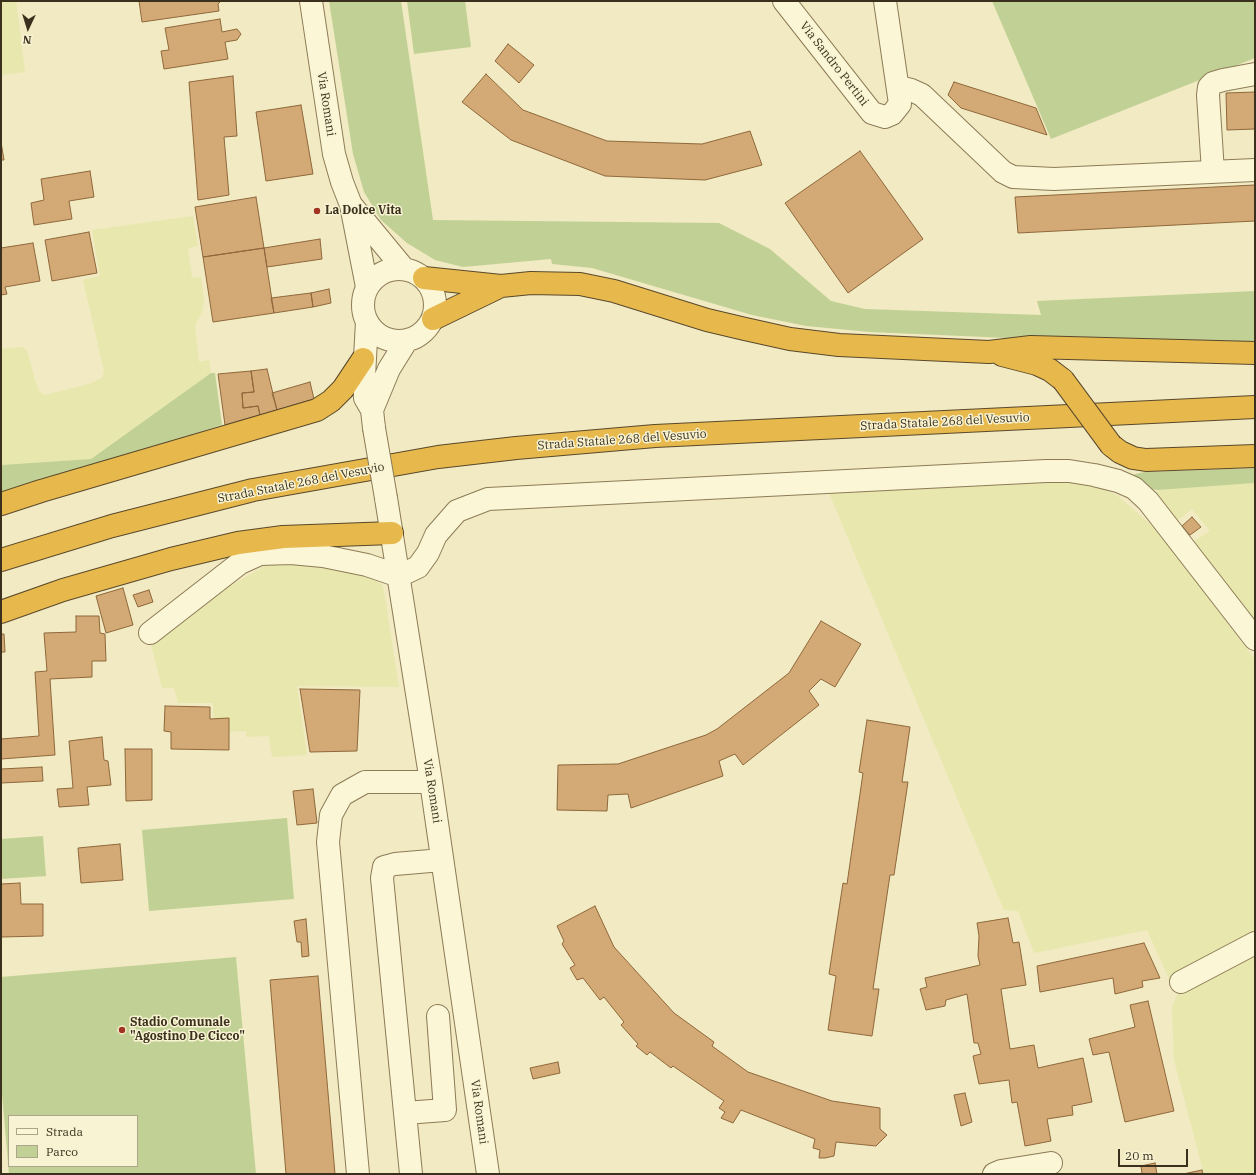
<!DOCTYPE html>
<style>
body{margin:0}
#map{position:relative;width:1256px;height:1175px;overflow:hidden;background:#f1eac2;font-family:"IBM Plex Serif",serif}
canvas{display:block}
.frame{position:absolute;inset:0;border:2px solid #3b301d;pointer-events:none}
.legend{position:absolute;left:8px;top:1115px;width:130px;height:52px;box-sizing:border-box;background:#f8f3d2;border:1px solid #aca58a;margin:0;padding:5px 7px;list-style:none;font-size:12px;color:#3b301d}
.legend li{display:flex;align-items:center;gap:8px;height:20px}
.legend b{width:20px;border:1px solid #aca58a}
.north{position:absolute;left:8px;top:8px;width:40px;height:40px;-webkit-text-stroke:3px #f8f3d2;paint-order:stroke;rotate:184deg;font-size:11px;font-weight:700;line-height:16px;text-align:center;color:#3b301d}
.north::after{content:'';display:block;margin:auto;width:14px;height:18px;background:#3b301d;clip-path:polygon(50% 0,100% 100%,50% 72%,0 100%)}
.scale{position:absolute;left:1118px;top:1149px;width:70px;height:18px;box-sizing:border-box;border:2px solid #3b301d;border-top:0;padding-left:5px;font-size:12px;line-height:14px;white-space:nowrap;color:#3b301d;-webkit-text-stroke:3px #f8f3d2;paint-order:stroke}
</style>
<div id="map">
<canvas width="1256" height="1175"></canvas>
<div class="frame"></div>
<ul class="legend">
<li><b style="height:5px;background:#fbf6d6"></b>Strada</li>
<li><b style="height:11px;background:#c1d195"></b>Parco</li>
</ul>
<div class="north">N</div>
<div class="scale">20 m</div>
</div>
<script>
const context = document.querySelector('canvas').getContext('2d');
context.lineJoin = 'round';
function fill(path, color) {
  context.fillStyle = color;
  context.fill(path, 'evenodd');
}
function toPath(rows) {
  const path = new Path2D();
  for (const r of rows) {
    if (r.length === 3) {
      path.moveTo(r[0] + r[2], r[1]);
      path.arc(r[0], r[1], r[2], 0, 2 * Math.PI);
      continue;
    }
    path.moveTo(r[0], r[1]);
    for (let i = 2; i < r.length; i += 2) path.lineTo(r[i], r[i + 1]);
  }
  return path;
}
function stroke(path, color, width, dash) {
  context.strokeStyle = color;
  context.lineWidth = width;
  context.lineCap = dash ? 'butt' : 'round';
  context.setLineDash(dash || []);
  context.stroke(path);
}
function write(font, color, halo, rows, align = 'center') {
  context.font = font + ' "IBM Plex Serif",serif';
  context.lineWidth = 3;
  context.setLineDash([]);
  context.textBaseline = 'middle';
  context.strokeStyle = halo;
  context.fillStyle = color;
  for (const [text, x, y, turn = 0] of rows) {
    context.save();
    context.translate(x, y);
    context.rotate((+turn || 0) * Math.PI / 180);
    context.textAlign = isNaN(turn) ? turn : align;
    if (halo) context.strokeText(text, 0, 0);
    context.fillText(text, 0, 0);
    context.restore();
  }
}
fill(toPath([
 [1,1,16,1,25,72,1,75],
 [193,216,198,246,188,248,192,278,201,277,204,301,202,312,195,326,199,362,209,360,211,373,91,459,1,465,1,349,22,347,27,350,34,377,39,391,45,395,89,384,102,378,104,371,83,280,100,276,92,230],
 [1073,479,1096,484,1119,497,1159,532,1255,660,1255,938,1171,983,1147,930,1034,953,1018,911,1004,910,827,488],
 [1255,483,1255,623,1193,542,1210,531,1192,509,1175,522,1155,499,1158,490],
 [274,561,328,564,368,574,383,586,399,687,297,686,307,755,272,757,269,736,246,737,246,731,214,732,213,703,178,703,174,688,162,688,151,644,214,595],
 [1255,952,1255,1174,1204,1174,1174,1060,1172,1007,1177,995]
]), '#e8e7ae');
fill(toPath([
 [329,1,401,1,433,220,719,223,770,249,831,301,865,309,1041,315,1037,301,1255,291,1255,345,1053,340,870,332,806,326,752,315,592,268,552,264,551,259,463,267,435,260,407,243,381,220,364,192,353,154],
 [407,1,465,1,471,47,414,54],
 [992,1,1255,2,1255,58,1051,139],
 [211,373,215,373,222,425,92,466,39,479,1,492,1,465,91,459],
 [1255,468,1255,483,1158,490,1149,489,1124,477,1144,472],
 [287,818,294,899,149,911,142,830],
 [43,836,46,876,1,879,1,839],
 [236,957,256,1174,9,1174,1,1083,1,977],
 [9,1116,137,1116,137,1166,9,1166]
]), '#c1d195');
const building = toPath([
 [139,1,221,1,218,4,219,11,142,22,139,1],
 [220,19,222,32,237,29,241,34,237,40,225,42,228,59,164,69,161,51,169,50,165,28,220,19],
 [508,44,534,65,519,83,495,61,508,44],
 [486,74,523,110,607,141,702,144,750,131,762,165,705,180,605,176,511,140,462,102,486,74],
 [233,76,237,136,224,137,229,195,198,200,189,82,233,76],
 [954,82,1036,108,1047,135,961,108,948,95,954,82],
 [1255,92,1255,129,1227,130,1226,93,1255,92],
 [301,105,313,174,266,181,256,112,301,105],
 [1,142,4,160,1,160,1,142],
 [860,151,923,239,848,293,785,203,860,151],
 [90,171,94,197,69,201,72,219,34,225,31,203,44,200,41,179,90,171],
 [1255,185,1255,221,1018,233,1015,197,1255,185],
 [256,197,264,248,203,257,195,207,256,197],
 [89,232,97,273,52,281,45,240,89,232],
 [320,239,322,259,267,267,264,248,320,239],
 [33,243,40,281,5,287,7,294,1,295,1,248,33,243],
 [264,248,274,313,213,322,203,257,264,248],
 [329,289,331,303,313,307,311,293,329,289],
 [311,293,313,307,274,313,271,298,311,293],
 [267,369,277,410,260,415,258,406,243,408,242,393,254,392,251,371,267,369],
 [251,371,254,392,242,393,243,408,258,406,260,415,225,425,218,374,251,371],
 [310,382,314,399,277,410,272,393,310,382],
 [1192,517,1201,527,1190,535,1182,526,1192,517],
 [123,588,133,625,106,633,96,596,123,588],
 [149,590,153,602,138,607,133,595,149,590],
 [76,616,99,616,100,633,105,634,106,661,92,661,92,677,50,679,55,755,1,759,1,739,39,736,35,672,47,671,44,633,76,632,76,616],
 [821,621,861,644,835,687,821,679,809,691,819,705,743,765,735,754,719,761,723,776,631,808,628,794,608,795,607,811,557,810,558,765,618,764,706,735,717,729,789,673,821,621],
 [1,634,4,634,5,652,1,652,1,634],
 [300,689,360,690,357,751,310,752,300,689],
 [165,706,210,707,210,719,229,718,229,750,171,749,171,732,164,731,165,706],
 [867,720,910,727,902,782,908,782,894,875,890,875,873,989,879,989,872,1036,828,1030,836,976,829,974,843,883,847,884,863,773,859,772,867,720],
 [102,737,104,760,108,761,111,785,87,787,89,805,59,807,57,789,73,788,69,741,102,737],
 [125,749,152,749,152,800,126,801,125,749],
 [42,767,43,781,1,783,1,769,42,767],
 [313,789,317,823,297,825,293,791,313,789],
 [120,844,123,880,81,883,78,848,120,844],
 [20,883,21,904,43,904,43,936,1,937,1,884,20,883],
 [595,906,614,947,674,1013,714,1042,712,1046,748,1072,832,1101,880,1108,880,1129,887,1135,876,1146,836,1142,834,1156,825,1158,819,1158,820,1150,813,1148,815,1139,741,1110,733,1123,721,1118,725,1112,719,1108,724,1101,673,1066,671,1068,650,1052,647,1055,636,1046,638,1044,621,1025,624,1022,604,997,600,1000,583,978,577,980,570,968,575,965,562,944,564,941,557,926,595,906],
 [1008,918,1013,943,1019,942,1026,985,1001,989,1010,1049,1034,1045,1038,1068,1083,1058,1092,1102,1072,1106,1073,1115,1047,1119,1051,1141,1025,1146,1017,1102,1012,1103,1009,1080,979,1084,973,1056,981,1054,978,1043,974,1043,967,994,946,1000,945,1006,926,1010,920,989,927,987,925,978,980,965,978,956,979,936,977,923,1008,918],
 [306,919,309,956,302,957,301,942,297,942,294,921,306,919],
 [1144,943,1160,978,1142,981,1143,987,1115,994,1113,978,1040,992,1037,966,1144,943],
 [318,976,335,1174,286,1174,270,980,318,976],
 [1148,1001,1174,1111,1125,1122,1109,1052,1093,1055,1089,1039,1135,1027,1130,1005,1148,1001],
 [558,1062,560,1073,533,1079,530,1068,558,1062],
 [965,1093,972,1122,961,1126,954,1095,965,1093],
 [1155,1163,1157,1174,1142,1174,1141,1166,1155,1163],
 [1202,1170,1203,1174,1183,1174,1202,1170]
]);
fill(building, '#d3a975');
stroke(building, '#8e683b', 1);
const minor = toPath([
 [311,1,334,154,342,182,351,205,367,287],
 [784,1,872,113,885,117,892,114,900,104,885,1],
 [899,87,911,90,922,95,1003,172,1013,177,1054,179,1255,170],
 [1213,172,1208,95,1209,87,1213,83,1223,80,1255,74],
 [352,206,404,269],
 [399,305,36],
 [367,321,364,377,365,398,372,410,374,428],
 [372,410,389,369,407,340],
 [386,498,431,782,488,1174],
 [150,633,240,563,260,554,291,553,323,556,367,565,399,576,418,567,428,553,436,535,457,511,488,499,1046,471,1069,471,1094,475,1118,481,1134,488,1148,501,1255,639],
 [1181,982,1255,943],
 [438,1016,445,1110,405,1113,382,878,384,867,395,864,442,860],
 [405,1113,411,1174],
 [358,1174,328,842,331,815,342,795,365,782,431,782],
 [994,1174,1001,1171,1051,1163]
]);
const highway = toPath([
 [424,278,501,286,531,283,580,284,614,291,707,320,745,329,790,339,839,345,989,352,1031,347,1255,353],
 [433,319,501,286],
 [1002,355,1037,364,1050,370,1063,380],
 [1111,445,1120,452,1133,458,1146,460,1255,456],
 [1,504,41,491,317,410,331,401,343,389,363,359],
 [1,560,112,526,253,490,438,457,516,448,655,436,1255,407],
 [1,612,63,590,171,559,238,543,283,537,392,533]
]);
stroke(minor, '#8d7b57', 24);
stroke(highway, '#5a482c', 24);
stroke(minor, '#fbf6d6', 22);
stroke(highway, '#e7b94c', 22);
const minorBridge = toPath([
 [374,428,386,498]
]);
const highwayBridge = toPath([
 [1063,380,1111,445]
]);
stroke(minorBridge, '#8d7b57', 24, []);
stroke(highwayBridge, '#5a482c', 24, []);
stroke(minorBridge, '#fbf6d6', 22);
stroke(highwayBridge, '#e7b94c', 22);
for (const [x, y, r, color] of [
 [317,211,4,"#a13422"],
 [122,1030,4,"#a13422"]
]) {
  const dot = new Path2D();
  dot.arc(x, y, r, 0, 2 * Math.PI);
  context.fillStyle = color;
  context.fill(dot);
  stroke(dot, '#f8f3d2', 1.5);
}
write('12px', '#3b301d', '#f8f3d2', [
 ["Via Sandro Pertini",834,64,52],
 ["Via Romani",326,104,81],
 ["Strada Statale 268 del Vesuvio",945,422,-3],
 ["Strada Statale 268 del Vesuvio",622,440,-4],
 ["Strada Statale 268 del Vesuvio",301,483,-11],
 ["Via Romani",432,791,81],
 ["Via Romani",479,1112,82]
]);
write('bold 12px', '#3b301d', '#f8f3d2', [
 ["La Dolce Vita",325,211],
 ["Stadio Comunale",130,1023],
 ["\"Agostino De Cicco\"",130,1037]
], 'left');
</script>
